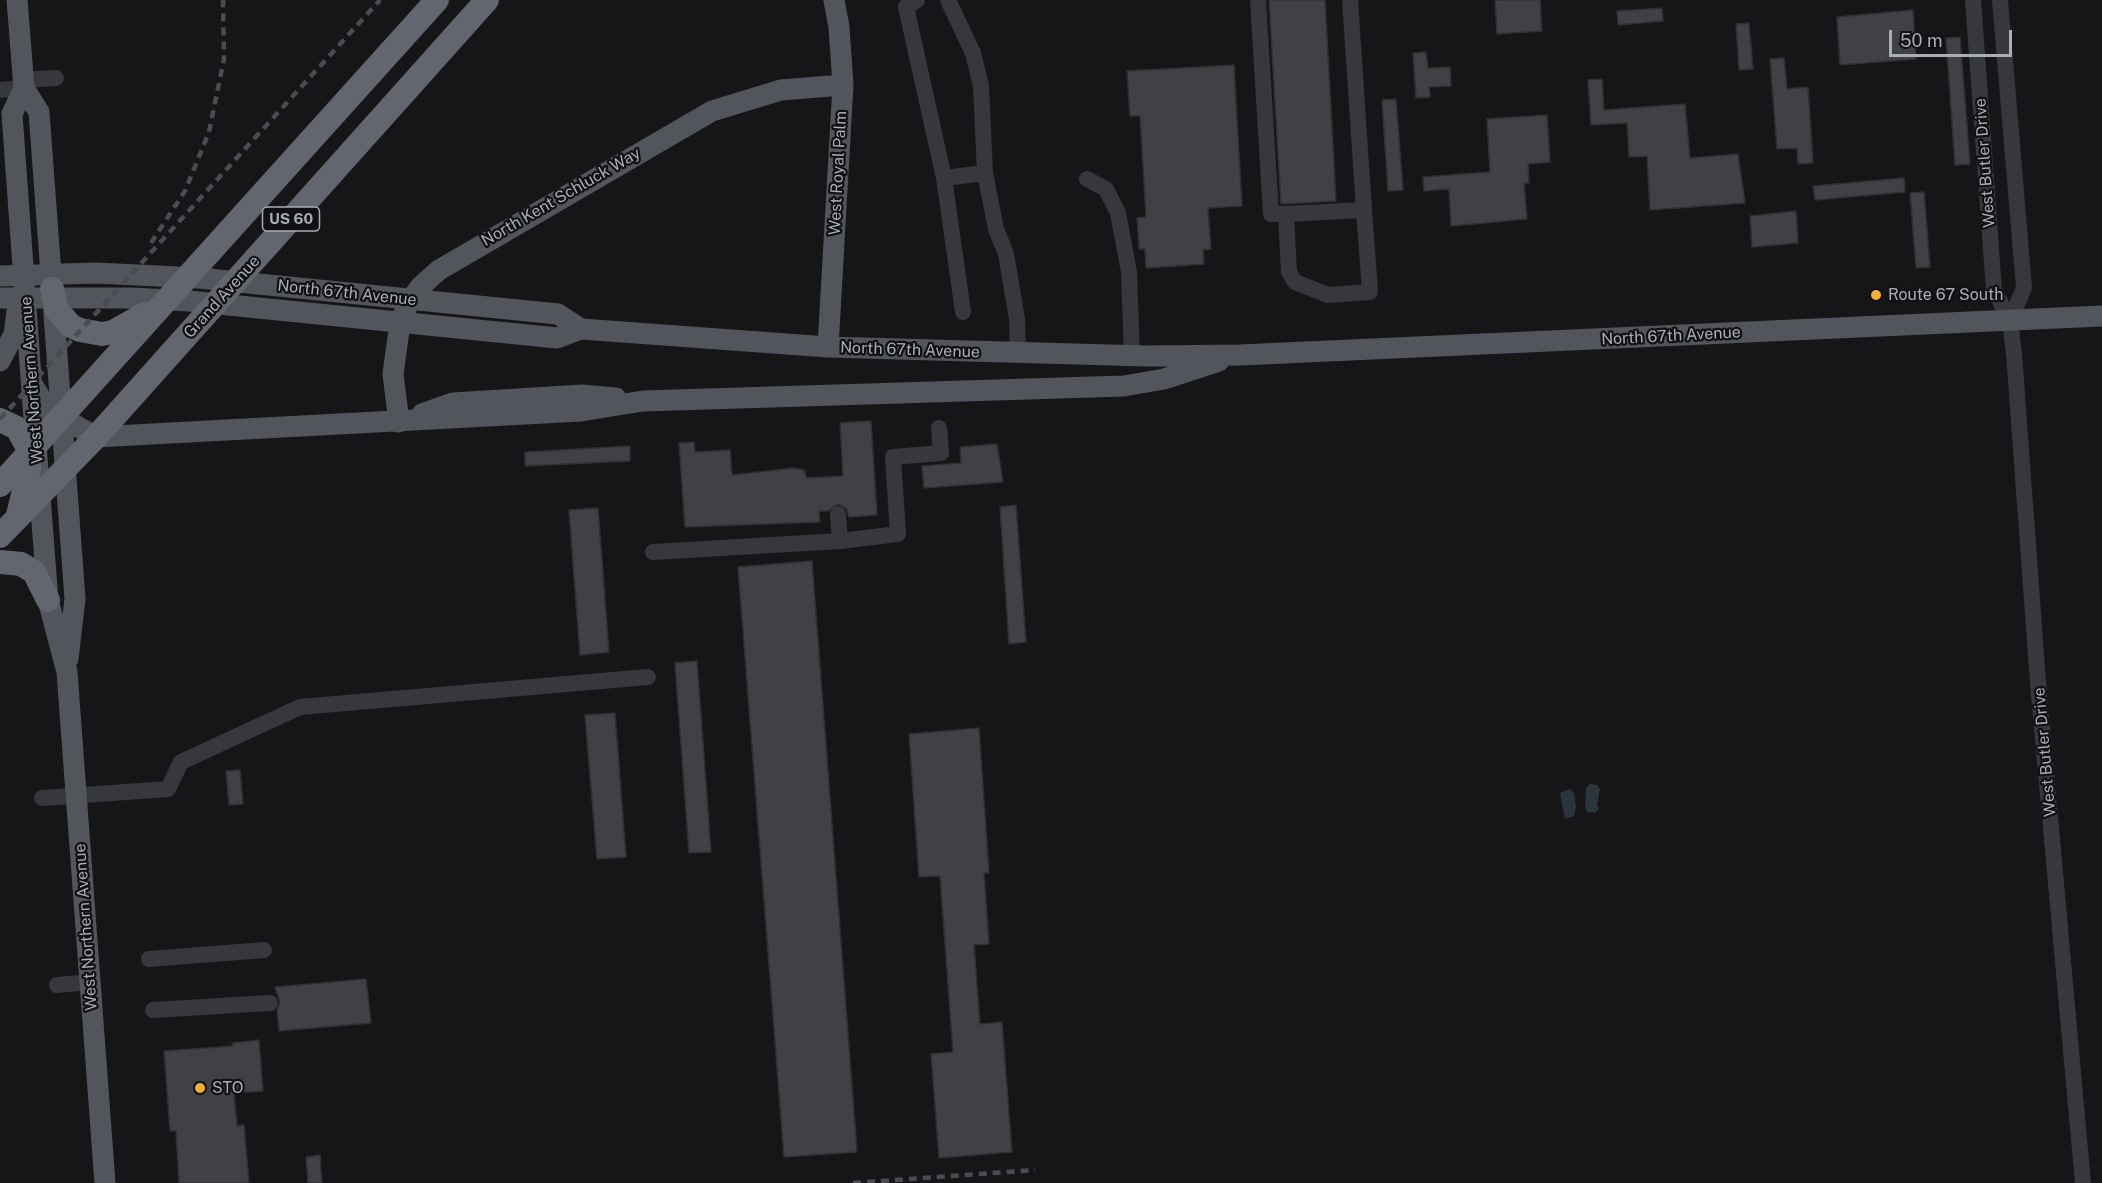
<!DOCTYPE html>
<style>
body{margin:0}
#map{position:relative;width:2102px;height:1183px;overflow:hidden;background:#161618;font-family:"Public Sans",sans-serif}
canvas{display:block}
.scale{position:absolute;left:1889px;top:30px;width:123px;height:27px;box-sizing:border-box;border:3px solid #a8adb8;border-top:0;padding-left:8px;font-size:18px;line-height:21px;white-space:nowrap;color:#a8adb8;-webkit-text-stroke:4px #111113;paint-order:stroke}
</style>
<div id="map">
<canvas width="2102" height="1183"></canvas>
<div class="scale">50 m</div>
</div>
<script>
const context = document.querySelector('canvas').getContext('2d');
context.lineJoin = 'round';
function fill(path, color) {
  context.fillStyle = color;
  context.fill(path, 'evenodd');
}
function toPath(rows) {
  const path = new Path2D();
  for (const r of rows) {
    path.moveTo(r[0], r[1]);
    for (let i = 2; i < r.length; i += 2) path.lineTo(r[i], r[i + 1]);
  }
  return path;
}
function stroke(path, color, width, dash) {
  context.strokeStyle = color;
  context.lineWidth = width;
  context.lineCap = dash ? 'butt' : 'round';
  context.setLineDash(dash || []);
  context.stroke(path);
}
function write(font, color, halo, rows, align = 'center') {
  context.font = font + ' "Public Sans",sans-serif';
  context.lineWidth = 4.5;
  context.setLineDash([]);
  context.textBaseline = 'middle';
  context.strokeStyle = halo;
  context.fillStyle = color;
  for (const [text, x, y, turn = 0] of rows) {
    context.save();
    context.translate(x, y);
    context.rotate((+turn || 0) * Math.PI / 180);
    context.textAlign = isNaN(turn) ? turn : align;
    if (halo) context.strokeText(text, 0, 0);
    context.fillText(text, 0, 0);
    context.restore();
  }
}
fill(toPath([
 [1590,784,1597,785,1600,789,1597,805,1599,809,1595,813,1587,812,1585,805,1586,788],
 [1570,789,1574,793,1576,807,1574,816,1565,819,1560,793]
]), '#2c353c');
const building = toPath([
 [1269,0,1325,0,1336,201,1281,204,1269,0],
 [1495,0,1540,0,1542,31,1497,34,1495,0],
 [1662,8,1663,21,1618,25,1617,11,1662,8],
 [1913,10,1916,59,1840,65,1837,17,1913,10],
 [1749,23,1753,69,1739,70,1736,24,1749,23],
 [1960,37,1970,164,1955,165,1946,38,1960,37],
 [1426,52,1428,68,1450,67,1451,86,1429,87,1430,97,1416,98,1413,53,1426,52],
 [1784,58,1787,89,1808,87,1813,163,1798,164,1797,148,1777,149,1770,59,1784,58],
 [1234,65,1242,206,1208,208,1211,249,1203,250,1204,264,1146,268,1145,249,1139,249,1137,218,1146,217,1140,116,1130,116,1127,71,1234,65],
 [1602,79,1604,110,1685,104,1690,158,1738,154,1745,203,1650,210,1647,156,1629,157,1627,123,1591,125,1588,80,1602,79],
 [1396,99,1403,190,1388,191,1382,100,1396,99],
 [1547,115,1550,162,1528,164,1529,183,1524,183,1527,219,1451,226,1449,189,1424,191,1423,177,1490,172,1487,119,1547,115],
 [1904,178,1905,192,1815,200,1813,186,1904,178],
 [1924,192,1930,267,1916,268,1910,193,1924,192],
 [1796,211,1798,243,1752,247,1750,216,1796,211],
 [871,421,877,515,849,517,846,508,838,504,828,511,819,511,820,522,685,527,679,443,694,442,695,452,730,450,732,475,794,468,804,470,807,478,843,476,840,423,871,421],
 [997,444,1003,482,924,488,922,466,961,463,960,447,997,444],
 [630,446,630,461,525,466,525,452,630,446],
 [1016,505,1026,642,1009,644,1000,507,1016,505],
 [598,508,609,652,580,655,569,510,598,508],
 [812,561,857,1152,784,1157,738,567,812,561],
 [697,661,711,852,689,853,675,663,697,661],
 [615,713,626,857,597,859,585,715,615,713],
 [979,728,989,873,984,873,989,944,974,945,980,1024,1002,1022,1012,1152,939,1158,931,1054,953,1052,940,876,919,877,909,734,979,728],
 [240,770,243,804,229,805,226,771,240,770],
 [366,979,371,1023,279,1031,277,1010,280,1002,275,987,366,979],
 [259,1040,263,1091,234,1093,237,1126,244,1125,249,1183,179,1183,176,1131,170,1131,164,1051,233,1046,232,1043,259,1040],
 [320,1155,322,1183,308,1183,306,1157,320,1155]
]);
fill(building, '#404145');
stroke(building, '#303034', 1.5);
stroke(toPath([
 [917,0,906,7,944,178,985,173],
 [948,0,973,53,981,86,985,173,996,229,1006,254,1017,319,1018,353],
 [1258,0,1271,214,1286,214],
 [1350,0,1364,210],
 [1973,0,1994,290,2010,321,2014,354,2039,695,2083,1183],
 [2000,0,2024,288,2010,321],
 [23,80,56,78],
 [0,90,24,88],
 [944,178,963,312],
 [1087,179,1106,189,1118,213,1129,272,1132,356],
 [1364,210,1370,292,1328,295,1295,282,1289,272,1286,214,1364,210],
 [840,541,898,534,893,457,941,453,939,428],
 [653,552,840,541,838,514],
 [42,798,168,789,181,762,300,707,648,677],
 [149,959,264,950],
 [57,985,91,982],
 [153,1010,270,1003]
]), '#37383d', 16);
stroke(toPath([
 [17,0,24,88,12,114,34,419,48,600,67,672,105,1183],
 [24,88,39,112,75,599,68,659],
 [0,276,96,273,199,278,558,314,581,329],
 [0,298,131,298,189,301,557,338,581,329,828,347,1146,356,1240,355,2102,316],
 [828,347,843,85,839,27,834,0],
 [0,361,14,334,18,303],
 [32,384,48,410,96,437,581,411,643,401,1124,386,1164,379,1219,361],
 [422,414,453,403,582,395,616,398],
 [399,422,393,374,400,323,408,304,421,286,439,270,712,111,781,90,843,85]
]), '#53555c', 21);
stroke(toPath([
 [52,289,57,310,71,326,80,330,102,334,113,332,145,314],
 [0,420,17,428,28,448,29,469,18,515],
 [0,485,437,0],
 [0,536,96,437,487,0],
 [0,562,21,564,34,572,48,600]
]), '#63666e', 24);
stroke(toPath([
 [151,243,185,191,209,132,224,59,223,0],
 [0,419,380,0],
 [853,1183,1035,1170]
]), '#4a4c52', 4.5, [8, 6]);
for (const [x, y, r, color] of [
 [1876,295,6,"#f2b134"],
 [200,1088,6,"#f2b134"]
]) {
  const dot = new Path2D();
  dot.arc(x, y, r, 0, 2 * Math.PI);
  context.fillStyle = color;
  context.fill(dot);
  stroke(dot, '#111113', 2);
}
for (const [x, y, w] of [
 [291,219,57]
]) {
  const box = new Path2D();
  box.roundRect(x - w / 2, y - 12, w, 24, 4.5);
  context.fillStyle = '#111113';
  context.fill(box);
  stroke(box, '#a8adb8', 1.5);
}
write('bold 15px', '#a8adb8', null, [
 ["US 60",291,219]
]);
write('16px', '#a8adb8', '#111113', [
 ["West Butler Drive",1985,163,-94],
 ["West Royal Palm",838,173,-87],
 ["North Kent Schluck Way",561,197,-30],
 ["North 67th Avenue",347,293,6],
 ["Grand Avenue",222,297,-48],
 ["North 67th Avenue",1671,336,-3],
 ["North 67th Avenue",910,350,2],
 ["West Northern Avenue",32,380,-94],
 ["West Butler Drive",2045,752,-95],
 ["West Northern Avenue",86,927,-94]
]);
write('16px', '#a8adb8', '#111113', [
 ["Route 67 South",1888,295],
 ["STO",212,1088]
], 'left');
</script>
